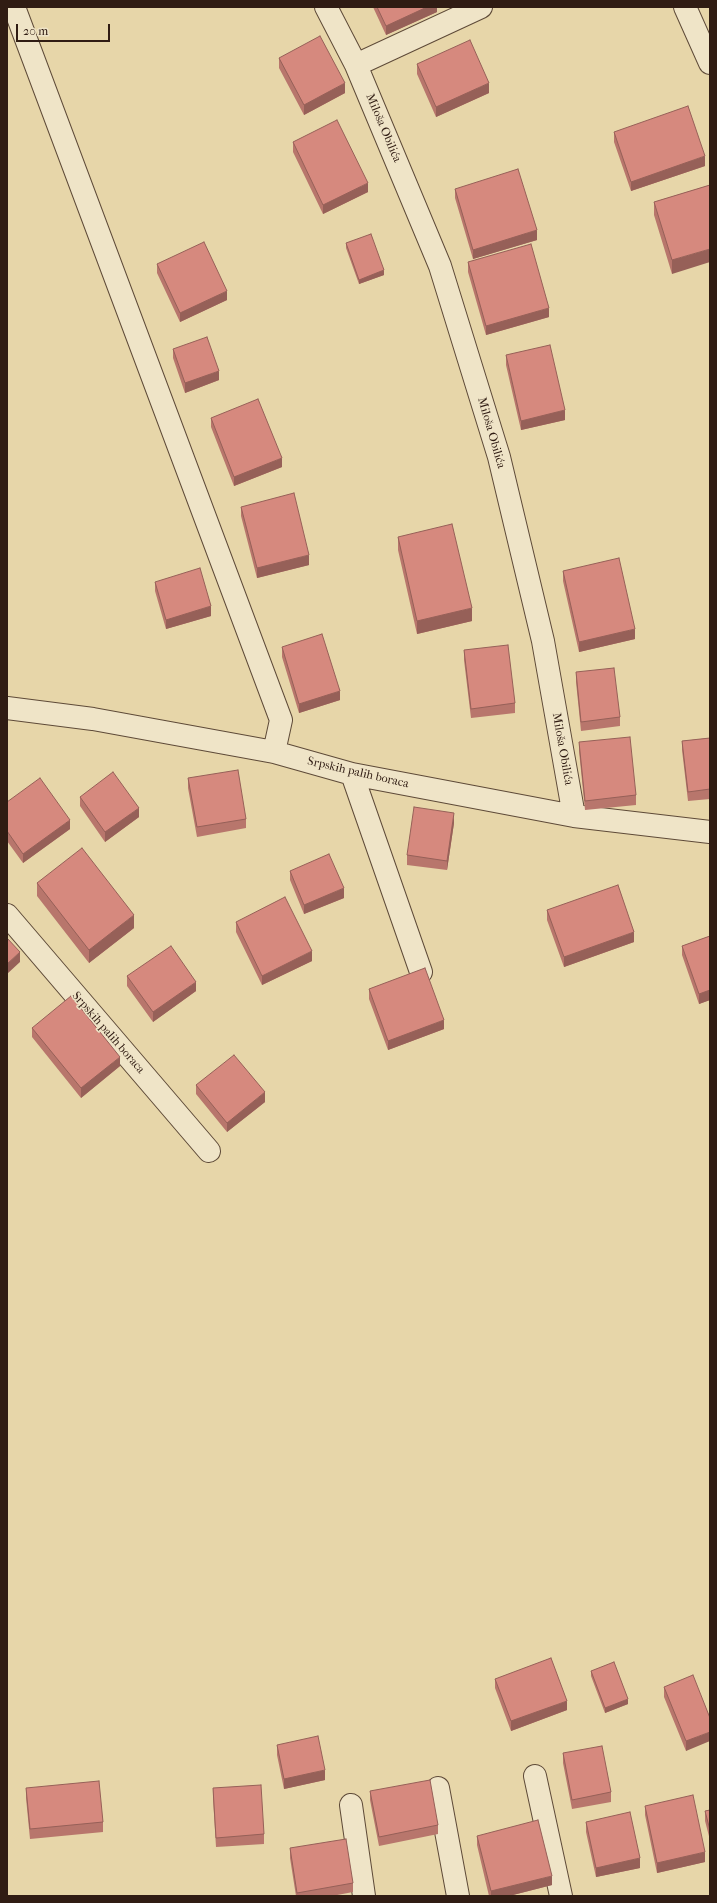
<!DOCTYPE html>
<meta charset="utf-8">
<style>
body{margin:0}
#map{position:relative;width:717px;height:1903px;overflow:hidden;background:#e7d6a9;font-family:"IM FELL French Canon",serif}
canvas{display:block}
.frame{position:absolute;inset:0;border:8px solid #301c13;pointer-events:none}
.scale{position:absolute;left:16px;top:24px;width:94px;height:18px;box-sizing:border-box;border:2px solid #301c13;border-top:0;padding-left:5px;font-size:12px;line-height:14px;white-space:nowrap;color:#301c13;-webkit-text-stroke:3px #efe4c7;paint-order:stroke}
</style>
<div id="map">
<canvas width="717" height="1903"></canvas>
<div class="frame"></div>
<div class="scale">20 m</div>
</div>
<script>
const context = document.querySelector('canvas').getContext('2d');
context.lineJoin = 'round';
function toPath(rows) {
  const path = new Path2D();
  for (const r of rows) {
    path.moveTo(r[0], r[1]);
    for (let i = 2; i < r.length; i += 2) path.lineTo(r[i], r[i + 1]);
  }
  return path;
}
function stroke(path, color, width, dash) {
  context.strokeStyle = color;
  context.lineWidth = width;
  context.lineCap = dash ? 'butt' : 'round';
  context.setLineDash(dash || []);
  context.stroke(path);
}
function fill(path, color) {
  context.fillStyle = color;
  context.fill(path, 'evenodd');
}
function write(font, color, halo, rows, align = 'center') {
  context.font = font + ' "IM FELL French Canon",serif';
  context.lineWidth = 3;
  context.setLineDash([]);
  context.textBaseline = 'middle';
  context.strokeStyle = halo;
  context.fillStyle = color;
  for (const [text, x, y, turn = 0] of rows) {
    context.save();
    context.translate(x, y);
    context.rotate((+turn || 0) * Math.PI / 180);
    context.textAlign = isNaN(turn) ? turn : align;
    if (halo) context.strokeText(text, 0, 0);
    context.fillText(text, 0, 0);
    context.restore();
  }
}
const minor = toPath([
 [14,7,281,720,274,752],
 [326,7,356,65,440,266,499,457,543,641,574,816],
 [685,7,710,63],
 [356,65,481,7],
 [7,708,93,719,274,752,352,774,574,816,710,832],
 [352,774,421,972],
 [7,915,209,1151],
 [535,1776,561,1896],
 [438,1788,458,1896],
 [351,1805,364,1896]
]);
stroke(minor, '#5e4a38', 24);
stroke(minor, '#efe4c7', 22);
fill(toPath([
 [373,7,437,7,437,12,386,35],
 [279,58,345,93,304,115,279,68],
 [417,64,489,93,436,117,417,74],
 [614,132,705,166,631,191,614,142],
 [293,142,368,192,323,214,293,152],
 [710,185,672,274,654,215,654,202],
 [455,189,537,240,473,259,455,198],
 [346,243,384,275,359,284,346,248],
 [468,262,549,317,486,335,468,272],
 [157,264,227,300,180,322,157,273],
 [173,349,219,380,185,393,173,358],
 [506,355,565,420,521,430,506,365],
 [211,418,282,467,234,486,211,427],
 [241,507,309,565,257,578,241,516],
 [398,537,472,621,417,634,398,550],
 [563,571,635,639,579,652,563,581],
 [155,582,211,616,166,629,155,591],
 [282,647,340,700,299,713,282,657],
 [464,650,515,703,515,713,471,718,464,660],
 [576,672,620,717,620,726,581,731,576,682],
 [710,738,710,799,688,801,682,750,682,741],
 [579,742,636,795,636,805,585,810,579,751],
 [188,778,246,819,246,828,197,837,188,788],
 [80,797,139,817,105,842,80,806],
 [7,802,70,829,23,863,7,841],
 [454,823,447,870,407,865,407,855],
 [290,871,344,898,304,914,290,880],
 [37,883,134,928,89,963,37,896],
 [547,910,634,942,564,967,547,920],
 [236,922,312,961,262,985,236,932],
 [710,936,710,1000,699,1004,682,955,682,946],
 [127,976,196,991,153,1022,127,986],
 [369,989,444,1029,388,1050,369,999],
 [32,1028,120,1066,81,1098,32,1037],
 [196,1085,265,1102,227,1132,196,1094],
 [591,1671,628,1704,605,1713,591,1676],
 [495,1679,567,1710,511,1731,495,1688],
 [664,1687,710,1718,686,1751,664,1697],
 [277,1745,325,1780,284,1789,277,1755],
 [563,1753,611,1792,611,1802,572,1809,563,1763],
 [26,1788,103,1822,103,1832,30,1839,26,1798],
 [213,1788,264,1834,264,1844,216,1847,213,1798],
 [370,1791,438,1825,438,1834,379,1846,370,1800],
 [645,1806,705,1862,657,1873,645,1815],
 [710,1810,710,1840,705,1821,705,1811],
 [586,1822,640,1868,596,1877,586,1832],
 [477,1836,552,1885,509,1896,489,1896,477,1845],
 [290,1848,353,1883,353,1892,332,1896,296,1896,290,1858]
]), '#b8766c');
fill(toPath([
 [427,7,437,7,437,12,386,35,386,26],
 [345,83,345,93,304,115,304,105],
 [489,83,489,93,436,117,436,107],
 [705,156,705,166,631,191,631,182],
 [368,183,368,192,323,214,323,205],
 [537,230,537,240,473,259,473,250],
 [710,249,710,262,672,274,672,260],
 [384,270,384,275,359,284,359,280],
 [227,291,227,300,180,322,180,313],
 [549,308,549,317,486,335,486,326],
 [219,371,219,380,185,393,185,383],
 [565,410,565,420,521,430,521,421],
 [282,458,282,467,234,486,234,477],
 [309,555,309,565,257,578,257,568],
 [211,606,211,616,166,629,166,620],
 [472,608,472,621,417,634,417,621],
 [635,629,635,639,579,652,579,642],
 [340,691,340,700,299,713,299,704],
 [139,808,139,817,105,842,105,832],
 [454,813,454,823,447,870,447,861],
 [70,820,70,829,23,863,23,854],
 [344,888,344,898,304,914,304,905],
 [134,915,134,928,89,963,89,950],
 [634,932,634,942,564,967,564,957],
 [312,951,312,961,262,985,262,976],
 [20,952,20,962,7,974,7,964],
 [196,982,196,991,153,1022,153,1012],
 [710,990,710,1000,699,1004,699,994],
 [444,1020,444,1029,388,1050,388,1041],
 [120,1057,120,1066,81,1098,81,1088],
 [265,1092,265,1102,227,1132,227,1123],
 [628,1699,628,1704,605,1713,605,1708],
 [567,1701,567,1710,511,1731,511,1721],
 [710,1732,710,1741,686,1751,686,1741],
 [325,1770,325,1780,284,1789,284,1779],
 [705,1852,705,1862,657,1873,657,1863],
 [640,1858,640,1868,596,1877,596,1868],
 [552,1876,552,1885,509,1896,491,1896,491,1891]
]), '#966058');
const building = toPath([
 [377,7,427,7,386,26,377,7],
 [320,36,345,83,304,105,279,58,320,36],
 [470,40,489,83,436,107,417,64,470,40],
 [688,106,705,156,631,182,614,132,688,106],
 [337,120,368,183,323,205,293,142,337,120],
 [518,169,537,230,473,250,455,189,518,169],
 [710,185,710,249,672,260,654,202,710,185],
 [371,234,384,270,359,280,346,243,371,234],
 [204,242,227,291,180,313,157,264,204,242],
 [531,244,549,308,486,326,468,262,531,244],
 [207,337,219,371,185,383,173,349,207,337],
 [550,345,565,410,521,421,506,355,550,345],
 [258,399,282,458,234,477,211,418,258,399],
 [294,493,309,555,257,568,241,507,294,493],
 [452,524,472,608,417,621,398,537,452,524],
 [619,558,635,629,579,642,563,571,619,558],
 [200,568,211,606,166,620,155,582,200,568],
 [322,634,340,691,299,704,282,647,322,634],
 [508,645,515,703,471,709,464,650,508,645],
 [614,668,620,717,581,722,576,672,614,668],
 [630,737,636,795,585,801,579,742,630,737],
 [710,738,710,789,688,792,682,741,710,738],
 [238,770,246,819,197,827,188,778,238,770],
 [113,772,139,808,105,832,80,797,113,772],
 [40,778,70,820,23,854,7,831,7,802,40,778],
 [414,807,454,813,447,861,407,855,414,807],
 [82,848,134,915,89,950,37,883,82,848],
 [329,854,344,888,304,905,290,871,329,854],
 [618,885,634,932,564,957,547,910,618,885],
 [285,897,312,951,262,976,236,922,285,897],
 [710,936,710,990,699,994,682,946,710,936],
 [7,938,20,952,7,964,7,938],
 [171,946,196,982,153,1012,127,976,171,946],
 [425,968,444,1020,388,1041,369,989,425,968],
 [71,996,120,1057,81,1088,32,1028,71,996],
 [234,1055,265,1092,227,1123,196,1085,234,1055],
 [551,1658,567,1701,511,1721,495,1679,551,1658],
 [614,1662,628,1699,605,1708,591,1671,614,1662],
 [693,1675,710,1718,710,1732,686,1741,664,1687,693,1675],
 [318,1736,325,1770,284,1779,277,1745,318,1736],
 [602,1746,611,1792,572,1800,563,1753,602,1746],
 [430,1780,438,1825,379,1837,370,1791,430,1780],
 [99,1781,103,1822,30,1829,26,1788,99,1781],
 [261,1785,264,1834,216,1838,213,1788,261,1785],
 [693,1795,705,1852,657,1863,645,1806,693,1795],
 [710,1810,710,1830,705,1811,710,1810],
 [630,1812,640,1858,596,1868,586,1822,630,1812],
 [538,1820,552,1876,491,1891,477,1836,538,1820],
 [346,1839,353,1883,297,1893,290,1848,346,1839]
]);
fill(building, '#d6897e');
stroke(building, '#966058', 1);
write('12px', '#301c13', '#efe4c7', [
 ["Miloša Obilića",383,128,67],
 ["Miloša Obilića",491,433,74],
 ["Miloša Obilića",562,749,80],
 ["Srpskih palih boraca",358,773,13],
 ["Srpskih palih boraca",108,1033,49]
]);
</script>
